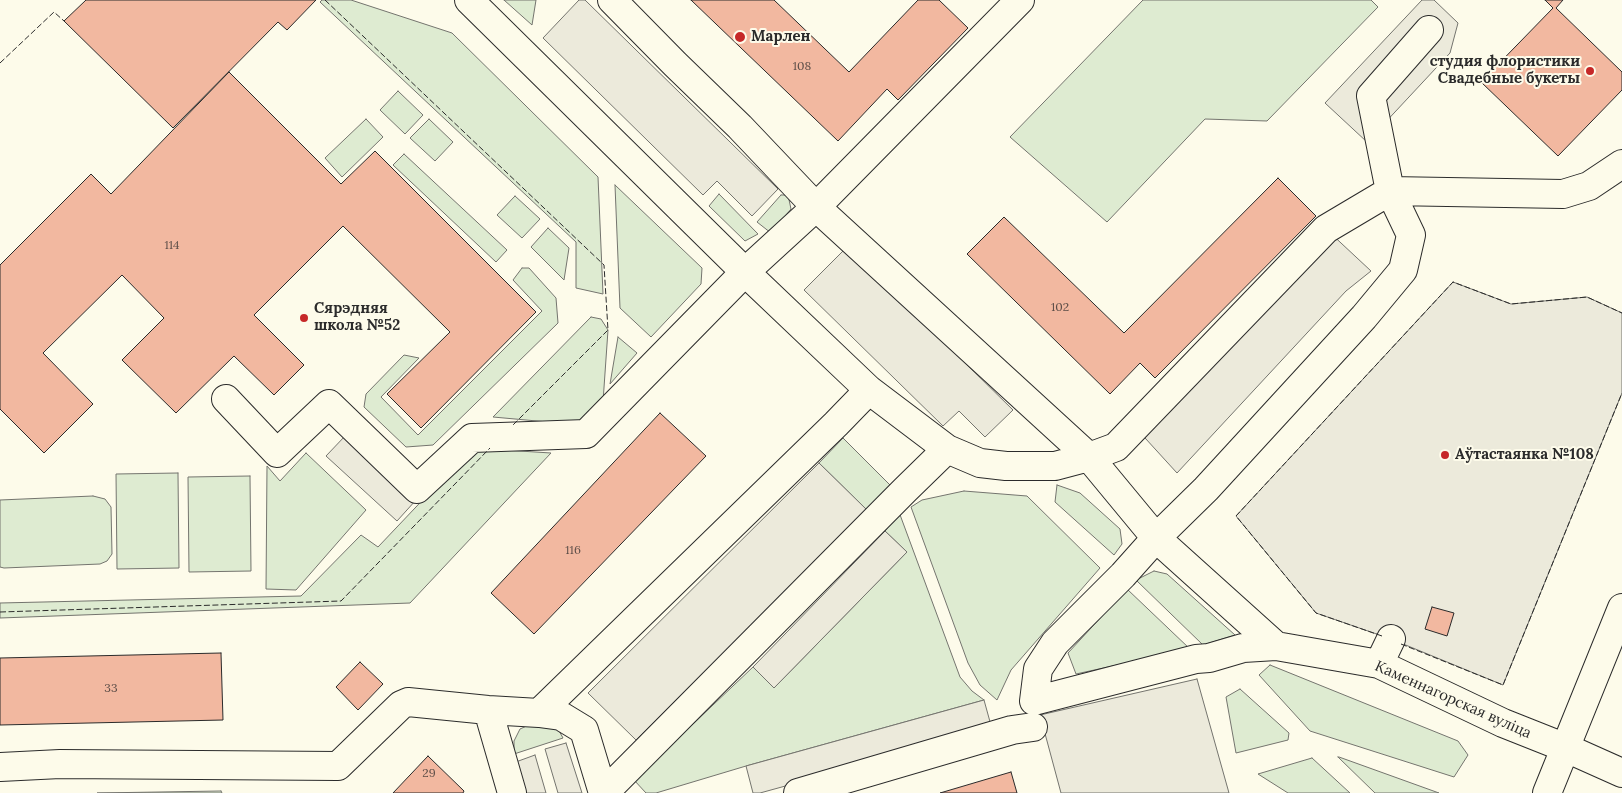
<!DOCTYPE html>
<meta charset="utf-8">
<style>
body{margin:0}
canvas{display:block;background:#fdfbea}
</style>
<canvas width="1622" height="793"></canvas>
<script>
const context = document.querySelector('canvas').getContext('2d');
context.lineJoin = 'round';
function fill(path, color) {
  context.fillStyle = color;
  context.fill(path, 'evenodd');
}
function toPath(rows) {
  const path = new Path2D();
  for (const r of rows) {
    path.moveTo(r[0], r[1]);
    for (let i = 2; i < r.length; i += 2) path.lineTo(r[i], r[i + 1]);
  }
  return path;
}
function stroke(path, color, width, dash) {
  context.strokeStyle = color;
  context.lineWidth = width;
  context.lineCap = dash ? 'butt' : 'round';
  context.setLineDash(dash || []);
  context.stroke(path);
}
function write(font, color, halo, rows, align = 'center') {
  context.font = font + ' Lora,serif';
  context.lineWidth = 4;
  context.setLineDash([]);
  context.textBaseline = 'middle';
  context.strokeStyle = halo;
  context.fillStyle = color;
  for (const [text, x, y, turn = 0] of rows) {
    context.save();
    context.translate(x, y);
    context.rotate((+turn || 0) * Math.PI / 180);
    context.textAlign = isNaN(turn) ? turn : align;
    if (halo) context.strokeText(text, 0, 0);
    context.fillText(text, 0, 0);
    context.restore();
  }
}
const green = toPath([
 [322,0,351,0,452,33,598,177,603,294,576,288,576,242,320,2,322,0],
 [504,0,536,0,532,25,504,0],
 [1143,0,1371,0,1378,7,1267,121,1205,119,1107,222,1010,137,1143,0],
 [398,91,423,115,405,134,380,110,398,91],
 [366,119,383,137,342,177,325,158,366,119],
 [429,119,453,142,435,161,410,138,429,119],
 [404,154,507,250,496,262,393,165,404,154],
 [615,185,702,268,701,284,651,337,620,308,615,185],
 [719,194,758,234,745,241,709,206,719,194],
 [781,195,788,195,791,209,771,233,757,222,781,195],
 [515,196,540,219,522,238,497,215,515,196],
 [548,228,569,248,564,280,531,247,548,228],
 [522,268,529,268,556,298,558,323,433,445,406,447,364,407,366,394,404,355,419,358,381,397,418,435,542,311,513,280,522,268],
 [591,317,601,319,608,330,603,402,581,425,493,417,591,317],
 [618,337,637,353,610,384,618,337],
 [843,438,891,486,867,510,819,463,843,438],
 [472,448,551,453,410,603,0,618,0,603,301,596,361,535,378,547,472,448],
 [306,453,366,510,296,590,266,589,267,466,280,481,306,453],
 [178,473,179,568,117,569,116,474,178,473],
 [250,476,251,571,189,572,188,477,250,476],
 [1057,485,1080,493,1120,529,1122,544,1114,555,1055,502,1057,485],
 [964,491,1027,496,1100,568,1011,670,997,700,980,685,968,663,911,507,922,500,964,491],
 [93,496,105,499,111,507,112,554,107,561,100,564,4,568,0,567,0,500,93,496],
 [899,512,960,677,972,691,984,700,746,766,656,793,646,793,634,780,753,667,775,687,907,552,885,531,899,512],
 [1154,571,1167,574,1235,635,1203,645,1136,580,1154,571],
 [1127,589,1190,649,1076,674,1068,653,1127,589],
 [1270,665,1458,741,1468,755,1454,777,1310,731,1259,675,1270,665],
 [1240,689,1289,733,1288,740,1236,753,1226,697,1240,689],
 [531,724,558,729,563,738,514,754,514,741,520,729,531,724],
 [1338,757,1339,757,1439,793,1375,793,1338,757],
 [1312,758,1350,793,1288,793,1258,774,1312,758],
 [221,791,222,793,97,793,221,791]
]);
fill(green, '#deebd1');
stroke(green, '#74746e', 1);
const parking = toPath([
 [579,0,585,0,778,189,752,216,717,181,703,195,543,38,579,0],
 [1422,0,1434,0,1458,23,1450,53,1367,142,1325,103,1422,0],
 [1326,229,1371,271,1346,291,1177,473,1135,427,1326,229],
 [847,247,1013,410,985,437,959,411,943,426,804,290,847,247],
 [1453,282,1511,304,1587,297,1622,313,1622,393,1503,685,1391,639,1316,613,1236,516,1453,282],
 [346,435,416,500,397,521,326,456,346,435],
 [819,463,867,510,636,740,588,693,819,463],
 [885,531,907,552,774,688,753,667,885,531],
 [1197,679,1229,793,1061,793,1040,715,1197,679],
 [984,700,992,729,760,793,753,793,746,766,984,700],
 [566,743,582,793,558,793,545,749,566,743],
 [535,755,546,793,521,793,513,763,535,755]
]);
fill(parking, '#eceadb');
stroke(parking, '#74746e', 1);
const building = toPath([
 [86,0,316,0,287,30,278,22,173,128,64,21,86,0],
 [691,0,774,0,849,72,918,0,939,0,968,28,898,100,887,89,838,141,691,0],
 [1545,0,1563,0,1556,8,1622,72,1622,90,1558,156,1481,82,1553,8,1545,0],
 [229,72,341,184,375,151,536,312,421,428,387,394,450,332,343,226,254,315,304,365,274,395,234,356,176,413,122,360,164,318,122,275,43,353,93,404,44,453,0,409,0,265,91,174,111,194,229,72],
 [1278,178,1316,216,1155,378,1140,363,1110,394,967,254,1004,217,1124,333,1278,178],
 [660,413,706,456,534,634,491,593,660,413],
 [1432,607,1454,613,1447,636,1425,629,1432,607],
 [221,653,223,720,0,725,0,658,221,653],
 [360,662,383,684,358,710,336,687,360,662],
 [428,756,464,791,463,793,393,793,428,756],
 [1011,772,1017,793,940,793,1011,772]
]);
fill(building, '#f2b8a0');
stroke(building, '#2b2b2b', 1);
const minor = toPath([
 [469,0,745,272,869,390,947,449,980,463,1006,466,1055,466,1089,457,1116,447,1326,229,1390,191,1563,194,1589,186,1622,164],
 [612,0,675,64,740,127,816,207,1089,457,1156,538,1276,646,1379,664,1503,723,1566,748,1622,773],
 [226,399,277,453,329,404,417,489,472,438,586,434,745,272,816,207,1020,0],
 [1276,646,1243,648,1209,658,1196,659,1034,701,1038,669,1055,643,1123,575,1156,538,1206,489,1364,317,1403,270,1411,235,1390,191,1371,96,1429,30],
 [1379,664,1391,639],
 [488,710,512,793],
 [539,713,836,424,869,390],
 [0,767,60,764,338,766,401,705,408,702,488,710,539,713,561,716,584,730,603,793],
 [604,793,905,490,947,449],
 [798,793,1012,730,1033,727]
]);
const major = toPath([
 [1547,793,1622,608]
]);
stroke(minor, '#2b2b2b', 30);
stroke(major, '#2b2b2b', 30);
stroke(minor, '#fdfbea', 28);
stroke(major, '#fdfbea', 28);
stroke(toPath([
 [325,0,604,265,608,330,513,425],
 [0,63,54,12,64,21],
 [0,612,341,601,490,448],
 [1382,636,1316,613,1236,516,1453,282,1511,304,1587,297,1622,313],
 [1401,644,1503,685,1622,393]
]), '#2b2b2b', 1, [6, 2.5]);
for (const [x, y, r, color] of [
 [740,37,6,"#c62828"],
 [1590,71,5,"#c62828"],
 [304,318,5,"#c62828"],
 [1445,455,5,"#c62828"]
]) {
  const dot = new Path2D();
  dot.arc(x, y, r, 0, 2 * Math.PI);
  context.fillStyle = color;
  context.fill(dot);
  stroke(dot, '#fdfbea', 2);
}
write('12px', '#5d4e48', null, [
 ["108",802,67],
 ["114",172,246],
 ["102",1060,308],
 ["116",573,551],
 ["33",111,689],
 ["29",429,774]
]);
write('bold 15px', '#2b2b2b', '#fdfbea', [
 ["Марлен",751,37],
 ["студия флористики",1580,62,"right"],
 ["Свадебные букеты",1580,79,"right"],
 ["Сярэдняя",314,309],
 ["школа №52",314,326],
 ["Аўтастаянка №108",1455,455]
], 'left');
write('15px', '#2b2b2b', '#fdfbea', [
 ["Каменнагорская вуліца",1453,700,24]
]);
</script>
